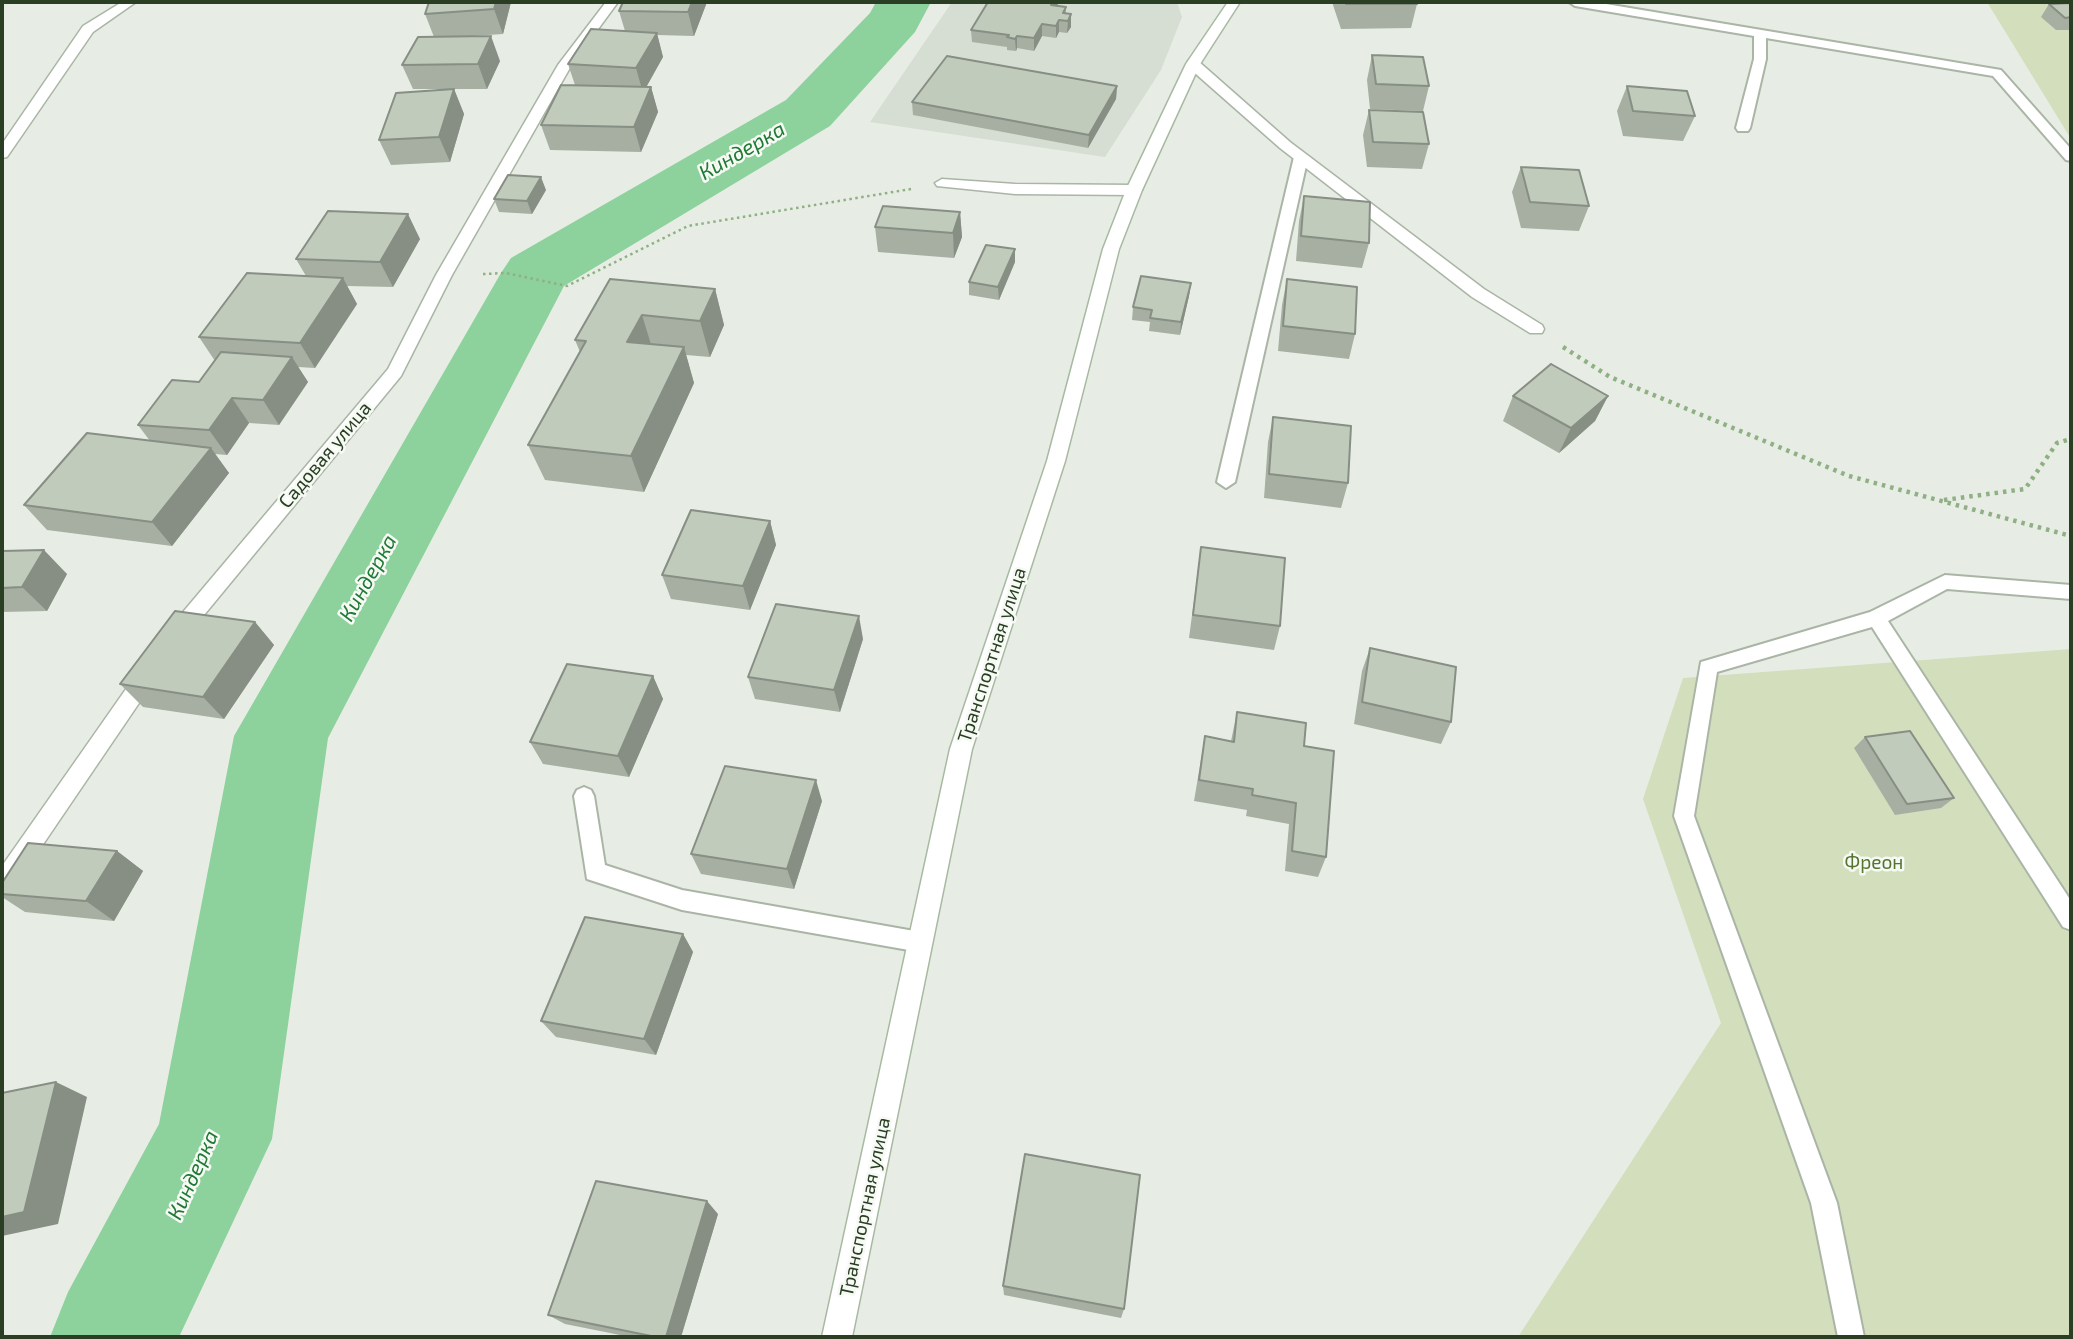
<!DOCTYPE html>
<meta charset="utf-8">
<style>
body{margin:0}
#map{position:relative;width:2073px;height:1339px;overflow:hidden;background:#e7ede4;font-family:"Exo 2",sans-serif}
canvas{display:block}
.frame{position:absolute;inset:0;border:4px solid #293e23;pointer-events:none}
</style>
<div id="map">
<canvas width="2073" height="1339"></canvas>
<div class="frame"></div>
</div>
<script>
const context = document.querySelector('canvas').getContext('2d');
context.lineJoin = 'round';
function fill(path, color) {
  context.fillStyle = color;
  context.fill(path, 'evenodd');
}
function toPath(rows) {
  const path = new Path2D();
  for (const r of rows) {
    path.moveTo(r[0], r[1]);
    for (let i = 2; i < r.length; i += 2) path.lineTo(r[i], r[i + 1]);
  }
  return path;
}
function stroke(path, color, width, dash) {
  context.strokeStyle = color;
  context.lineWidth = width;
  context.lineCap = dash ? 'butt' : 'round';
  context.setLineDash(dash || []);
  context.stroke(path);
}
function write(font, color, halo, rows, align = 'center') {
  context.font = font + ' "Exo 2",sans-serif';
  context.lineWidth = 5;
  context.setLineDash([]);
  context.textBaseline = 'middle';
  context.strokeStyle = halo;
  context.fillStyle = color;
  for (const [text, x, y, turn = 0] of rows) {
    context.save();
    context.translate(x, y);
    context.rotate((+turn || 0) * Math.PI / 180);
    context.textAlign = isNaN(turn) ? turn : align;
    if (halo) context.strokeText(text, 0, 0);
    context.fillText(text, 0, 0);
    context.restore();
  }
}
fill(toPath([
 [952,2,1177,2,1182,17,1161,70,1105,157,870,122]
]), '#d6ddd2');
fill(toPath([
 [1987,2,2071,2,2071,139],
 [2071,649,2071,1337,1518,1337,1721,1023,1643,799,1683,678]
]), '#d3debd');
fill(toPath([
 [876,2,931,2,915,32,830,126,564,286,328,738,272,1139,179,1337,50,1337,68,1292,159,1124,234,736,501,273,511,258,786,100,870,13,876,2]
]), '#8dd19c');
const lane = toPath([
 [1569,2,1594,2,2001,70,2071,149,2071,161,2066,160,1993,76,1766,38,1766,59,1750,128,1748,131,1738,131,1736,128,1754,59,1754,36,1575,6,1569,2],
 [1301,153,1308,157,1235,482,1226,488,1217,482,1294,157,1301,153],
 [1945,575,2071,585,2071,599,1947,589,1888,621,2071,901,2071,930,2063,927,1872,627,1717,672,1694,816,1837,1203,1864,1337,1838,1337,1811,1203,1674,816,1701,662,1870,612,1945,575],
 [584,787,591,790,594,796,605,865,682,890,920,932,928,935,931,942,928,949,920,952,682,910,587,879,574,796,577,790,584,787]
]);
const street = toPath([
 [122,2,136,2,93,32,7,157,2,158,2,144,83,26,122,2],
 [606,2,618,2,571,66,452,275,401,376,181,643,174,645,167,643,164,637,167,631,388,369,436,275,558,65,606,2],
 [1193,60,1198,61,1290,142,1484,289,1542,325,1544,329,1542,333,1530,333,1472,297,1280,148,1188,67,1188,61,1193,60],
 [942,179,1015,184,1134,185,1142,190,1134,195,1015,194,937,186,935,183,942,179],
 [147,666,154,669,158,675,154,681,10,893,2,896,2,866,140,669,147,666]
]);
const secondary = toPath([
 [1228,2,1240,2,1200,64,1142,190,1119,249,1065,461,972,749,852,1337,822,1337,950,749,1047,461,1103,249,1126,190,1186,64,1228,2]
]);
stroke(lane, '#aab5a6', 4);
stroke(street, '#aab5a6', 3);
stroke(secondary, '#a8b9a2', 3);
stroke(toPath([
 [483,274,506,273,567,286,688,226,911,189]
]), '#8fb085', 2.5, [2.5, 3.5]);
stroke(toPath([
 [1563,347,1610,377,1849,476,2071,536],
 [1944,500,2025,489,2057,443,2071,439]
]), '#8fb085', 4.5, [3.5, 5]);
fill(lane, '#fff');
fill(street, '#fff');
fill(secondary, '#fff');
fill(toPath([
 [429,2,511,2,503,34,457,37,500,61,487,89,454,89,464,114,450,162,391,165,379,140,453,89,413,89,402,65,434,37,425,14],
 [707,2,694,36,657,35,663,57,646,87,651,87,658,112,641,152,550,150,541,125,575,85,568,64,625,31,619,11],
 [988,2,1058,2,1057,6,1066,7,1066,13,1071,27,1067,33,1059,32,1056,38,1042,36,1034,51,1017,48,1016,51,1007,50,1007,47,972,42,971,30],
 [1332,2,1416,2,1417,4,1411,28,1341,29],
 [2071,3,2071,30,2056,30,2041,17,2049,4],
 [1372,55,1429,86,1423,111,1370,109,1367,80],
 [1117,86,1116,99,1088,148,913,115,912,102],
 [1627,86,1695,116,1683,141,1623,136,1617,111],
 [1369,110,1429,144,1422,169,1367,167,1363,135],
 [1521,167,1589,206,1579,231,1521,228,1512,192],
 [546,190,532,214,499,212,494,199],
 [1304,196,1369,243,1362,268,1296,261,1299,221],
 [960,212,962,237,954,258,878,252,875,227],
 [420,239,393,287,347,286,357,304,315,368,298,367,308,382,279,425,249,423,227,455,215,454,229,473,172,546,47,530,24,505,150,441,138,425,199,382,215,361,199,337,306,276,296,259],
 [1015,249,1015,262,999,300,969,295,969,282],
 [1287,279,1355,334,1349,359,1278,351,1282,305],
 [1191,283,1189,296,1180,335,1149,331,1150,322,1132,320,1133,307],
 [715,289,724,325,710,357,686,355,694,383,644,492,545,480,528,445,580,352,575,340],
 [1513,396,1608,396,1595,421,1559,453,1503,421],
 [1273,417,1348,483,1341,508,1264,498,1268,442],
 [770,521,776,545,750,610,671,599,662,575],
 [1201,547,1280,626,1274,650,1189,638],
 [2,551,67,574,47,611,2,612],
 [255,622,274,645,224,719,143,707,120,684],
 [863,639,840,712,755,699,748,677],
 [1370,648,1451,722,1441,744,1354,724,1362,671],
 [653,676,663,699,629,777,543,764,530,742],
 [1237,712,1304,746,1326,857,1318,877,1285,871,1289,824,1246,816,1247,810,1194,801,1205,736,1231,741],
 [1865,737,1954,798,1941,808,1895,815,1854,748],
 [822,801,794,889,701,874,691,854],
 [117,851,143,871,114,921,25,912,2,897,2,883],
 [683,934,693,952,656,1055,556,1037,541,1021],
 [718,1214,681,1337,630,1337,565,1324,548,1315],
 [1003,1286,1124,1309,1121,1318,1004,1295]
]), '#a6afa2');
fill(toPath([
 [496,2,511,2,503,34,494,9],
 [692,2,707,2,694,36,688,12],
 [1053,2,1058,2,1058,4,1051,18,1051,5],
 [1071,14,1071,27,1067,33,1068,21],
 [1059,20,1059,32,1056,38,1056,26],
 [1042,24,1042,36,1034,51,1034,38],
 [657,33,663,57,643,93,636,68],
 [491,36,500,61,487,89,478,64],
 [1017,36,1017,48,1016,51,1015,39],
 [1117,86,1116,99,1088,148,1089,135],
 [651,87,658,112,641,152,634,127],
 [454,89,464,114,450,162,439,137],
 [541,177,546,190,532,214,527,201],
 [960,212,962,237,954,258,953,233],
 [408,214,420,239,393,287,380,262],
 [1015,249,1015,262,999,300,998,287],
 [343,278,357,304,315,368,300,343],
 [1191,283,1189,296,1180,335,1181,322],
 [715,289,724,325,710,357,700,321],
 [642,315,653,351,627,342],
 [684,347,694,383,644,492,631,456],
 [292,357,308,382,279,425,263,400],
 [1608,396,1595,421,1559,453,1571,428],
 [232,398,249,423,227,455,209,430],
 [211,448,229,473,172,546,152,522],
 [770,521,776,545,750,610,743,586],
 [44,550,67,574,47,611,22,587],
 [859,616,863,639,840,712,834,690],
 [255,622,274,645,224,719,203,697],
 [653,676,663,699,629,777,618,756],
 [816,780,822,801,794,889,787,869],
 [117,851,143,871,114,921,86,901],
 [683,934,693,952,656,1055,644,1039],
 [56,1082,87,1097,58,1224,2,1236,2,1217],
 [707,1201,718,1214,681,1337,666,1337]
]), '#878e84');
const building = toPath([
 [429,2,496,2,494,9,425,14,429,2],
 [623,2,692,2,688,12,619,11,623,2],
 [988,2,1053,2,1051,5,1066,7,1063,13,1071,14,1068,21,1059,20,1056,26,1042,24,1034,38,1017,36,1015,39,1007,37,1009,35,971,30,988,2],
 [1345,2,1416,2,1417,4,1346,4,1345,2],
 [2071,3,2071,17,2065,18,2049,4,2071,3],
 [591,29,657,33,636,68,568,64,591,29],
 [491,36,478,64,402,65,418,37,491,36],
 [1372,55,1423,57,1429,86,1376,84,1372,55],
 [947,56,1117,86,1089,135,912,102,947,56],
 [561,85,651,87,634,127,541,125,561,85],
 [1627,86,1687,91,1695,116,1633,111,1627,86],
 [454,89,439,137,379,140,396,93,454,89],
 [1369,110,1423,112,1429,144,1373,142,1369,110],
 [1521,167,1579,170,1589,206,1530,202,1521,167],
 [508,175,541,177,527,201,494,199,508,175],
 [1304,196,1370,202,1369,243,1301,236,1304,196],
 [883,206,960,212,953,233,875,227,883,206],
 [328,211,408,214,380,262,296,259,328,211],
 [986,245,1015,249,998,287,969,282,986,245],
 [247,273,343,278,300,343,199,337,247,273],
 [1141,276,1191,283,1181,322,1150,318,1152,310,1133,307,1141,276],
 [610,279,715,289,700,321,642,315,627,342,684,347,631,456,528,445,586,341,575,340,610,279],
 [1287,279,1357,287,1355,334,1283,326,1287,279],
 [221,352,292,357,263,400,232,398,209,430,138,425,172,380,199,382,221,352],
 [1551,364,1608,396,1571,428,1513,396,1551,364],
 [1273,417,1351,426,1348,483,1269,474,1273,417],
 [87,433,211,448,152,522,24,505,87,433],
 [691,510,770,521,743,586,662,575,691,510],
 [1201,547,1285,558,1280,626,1193,615,1201,547],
 [44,550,22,587,2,588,2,551,44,550],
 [776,604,859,616,834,690,748,677,776,604],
 [175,611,255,622,203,697,120,684,175,611],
 [1370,648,1456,667,1451,722,1362,702,1370,648],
 [567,664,653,676,618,756,530,742,567,664],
 [1237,712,1306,723,1304,746,1334,751,1326,857,1292,851,1296,803,1252,795,1253,789,1199,780,1205,736,1234,742,1237,712],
 [1910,731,1954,798,1907,804,1865,737,1910,731],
 [725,766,816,780,787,869,691,854,725,766],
 [28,843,117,851,86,901,2,894,2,883,28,843],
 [585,917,683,934,644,1039,541,1021,585,917],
 [56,1082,24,1212,2,1217,2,1093,56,1082],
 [1025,1154,1140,1175,1124,1309,1003,1286,1025,1154],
 [596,1181,707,1201,666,1337,656,1337,548,1315,596,1181]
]);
fill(building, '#c1cbbc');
stroke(building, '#878e84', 2);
write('19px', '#293e23', '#f6f9f4', [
 ["Садовая улица",325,455,-50],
 ["Транспортная улица",992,655,-72],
 ["Транспортная улица",865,1207,-78]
]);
write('19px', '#54752e', '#f6f9f4', [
 ["Фреон",1874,863]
]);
write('italic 21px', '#1e7a34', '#f6f9f4', [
 ["Киндерка",742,151,-30],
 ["Киндерка",368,578,-61],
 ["Киндерка",193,1175,-66]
]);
</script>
